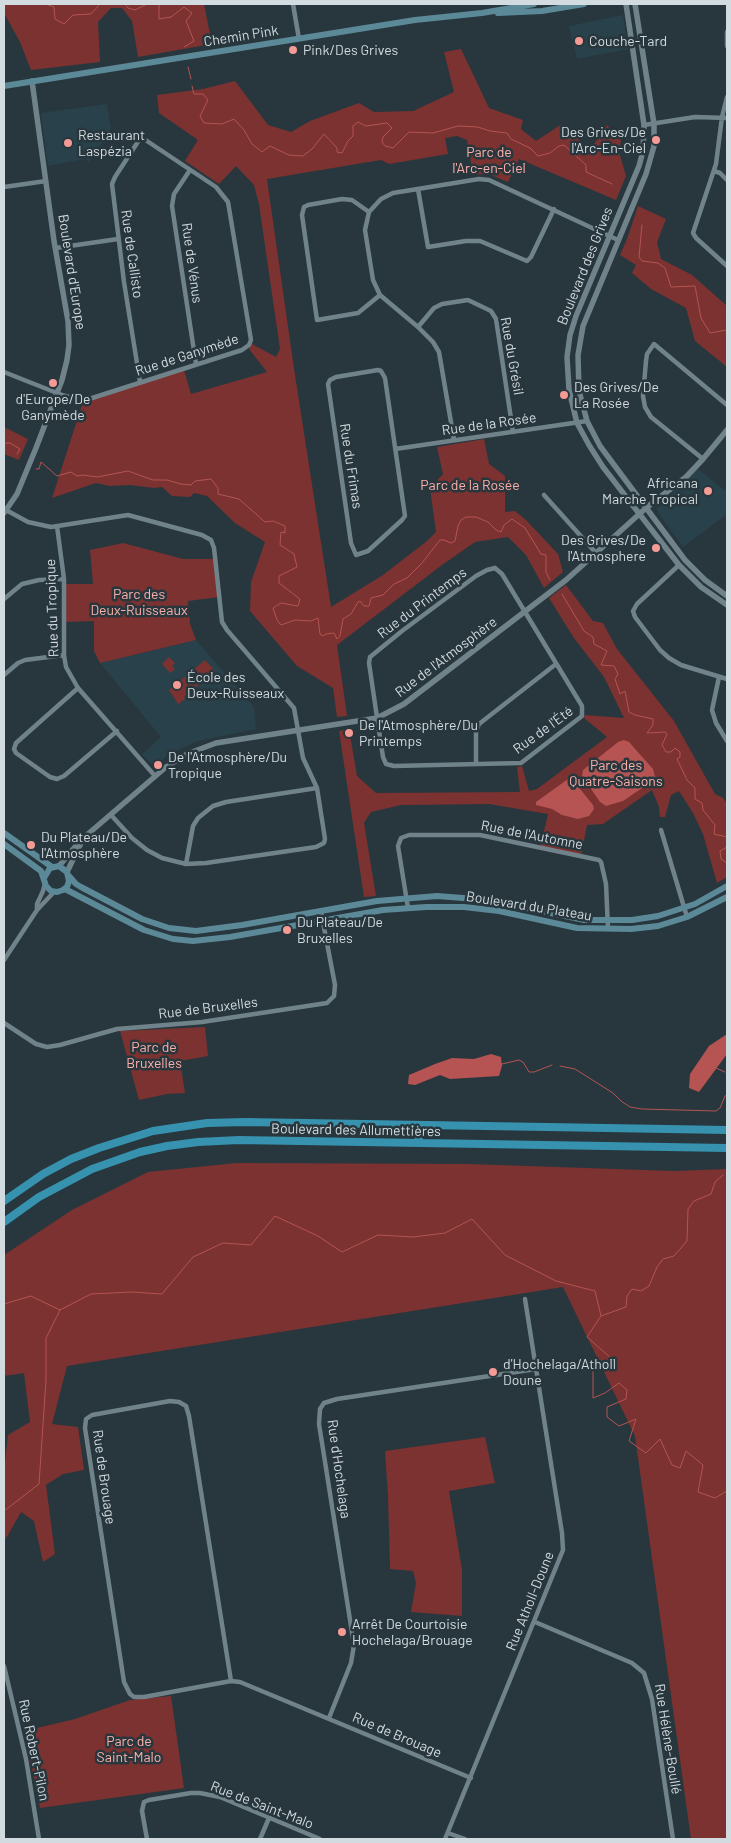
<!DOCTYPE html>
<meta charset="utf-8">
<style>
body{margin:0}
#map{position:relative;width:731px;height:1843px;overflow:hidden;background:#28373d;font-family:Barlow,sans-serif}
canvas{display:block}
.frame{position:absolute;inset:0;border:5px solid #d2dbdf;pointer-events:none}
</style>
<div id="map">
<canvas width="731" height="1843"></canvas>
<div class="frame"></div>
</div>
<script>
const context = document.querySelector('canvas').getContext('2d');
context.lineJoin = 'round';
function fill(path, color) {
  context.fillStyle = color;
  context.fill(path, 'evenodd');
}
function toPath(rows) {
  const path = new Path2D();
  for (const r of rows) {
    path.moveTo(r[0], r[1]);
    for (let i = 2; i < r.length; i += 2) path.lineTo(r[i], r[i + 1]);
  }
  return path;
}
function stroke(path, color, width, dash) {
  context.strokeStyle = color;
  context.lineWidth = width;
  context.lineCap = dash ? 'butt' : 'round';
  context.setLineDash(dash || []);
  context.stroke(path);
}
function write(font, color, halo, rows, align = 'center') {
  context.font = font + ' Barlow,sans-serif';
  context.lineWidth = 5;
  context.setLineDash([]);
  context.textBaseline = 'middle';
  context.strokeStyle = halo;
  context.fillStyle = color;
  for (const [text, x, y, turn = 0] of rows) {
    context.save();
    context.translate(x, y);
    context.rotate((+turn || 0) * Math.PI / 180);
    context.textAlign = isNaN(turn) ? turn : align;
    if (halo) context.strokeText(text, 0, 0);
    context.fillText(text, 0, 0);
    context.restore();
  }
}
fill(toPath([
 [623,15,628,49,577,59,569,26],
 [107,104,111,129,89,162,85,159,48,166,41,113],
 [697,468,727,492,727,514,683,547,658,513,657,508],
 [196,640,254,707,256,729,198,741,173,752,153,766,142,754,161,737,100,663]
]), '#29414a');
fill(toPath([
 [4,4,204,4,212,44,138,57,132,21,122,8,111,8,98,22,100,62,31,70,20,42,4,13],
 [461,49,489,108,523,120,521,129,536,141,562,124,590,150,607,125,621,140,619,152,626,176,616,200,519,159,508,182,491,175,473,174,467,140,457,136,445,138,448,154,389,164,381,160,267,179,293,362,331,607,383,575,427,541,436,532,430,488,443,474,437,447,484,439,489,464,505,476,505,512,515,511,526,520,558,554,563,572,544,588,526,555,508,537,475,542,442,565,337,645,347,716,337,717,333,688,297,666,250,611,251,582,265,542,235,523,207,496,194,493,190,497,172,496,162,487,154,488,130,485,110,486,96,483,52,498,83,402,184,370,191,394,267,372,249,349,252,344,276,357,280,349,259,204,254,185,236,166,219,184,185,161,198,140,159,113,157,95,203,89,235,81,268,125,291,132,310,121,359,103,374,112,413,111,454,92,444,52],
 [638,206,666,219,657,242,661,259,692,275,727,306,727,367,695,341,686,308,651,289,632,273,636,265,620,255,627,239],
 [4,427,28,439,19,460,4,454],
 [123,543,183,559,215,559,219,597,188,601,190,624,196,640,100,663,94,651,94,621,66,622,66,584,93,584,90,550],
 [566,585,593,621,603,623,617,649,674,721,715,794,723,798,727,804,727,877,717,883,703,834,693,813,679,791,671,795,665,817,660,817,659,807,652,790,603,824,587,825,581,856,540,848,548,814,489,804,401,805,371,812,364,823,376,896,364,897,339,731,349,729,357,776,376,793,520,792,517,767,522,766,529,791,537,789,607,737,584,718,585,715,624,718,604,677,574,638,549,598],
 [169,657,175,663,172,666,175,669,170,673,162,664],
 [205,660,215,671,184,697,185,699,178,704,169,690],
 [205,1027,208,1056,180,1061,185,1093,167,1094,139,1100,120,1031],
 [236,1163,468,1164,674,1171,727,1169,727,1839,691,1839,635,1436,563,1287,67,1366,52,1424,78,1427,84,1470,63,1474,46,1485,55,1554,43,1562,34,1521,21,1512,4,1542,4,1470,8,1435,30,1422,24,1373,4,1376,4,1255,72,1210,148,1172],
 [485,1437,495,1483,449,1491,462,1570,462,1616,411,1612,416,1583,413,1571,390,1569,388,1496,385,1451],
 [171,1696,184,1788,40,1808,24,1731,75,1719,130,1700]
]), '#7b3231');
fill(toPath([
 [624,740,629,742,653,769,655,777,651,782,623,801,606,806,600,802,582,776,583,770,618,742],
 [568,779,573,780,593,805,594,809,589,816,578,819,562,815,552,809,536,805,536,802],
 [727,1034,727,1054,699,1092,689,1088,690,1074,709,1046],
 [491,1054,501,1057,502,1066,499,1076,450,1079,440,1075,415,1085,408,1084,409,1075,435,1064,452,1058,474,1059]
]), '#b55452');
stroke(toPath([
 [46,4,54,7,55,19,64,24,73,15,91,14,100,4],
 [125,4,128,8,135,10,147,4],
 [159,4,159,19,171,17,184,7,192,13,186,21,194,41,184,47],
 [188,67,191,79],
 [192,86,194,94,203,94,208,100,200,116,204,123,222,124,234,119,244,130,252,144,262,152,270,146,289,155,303,156,312,149,324,134,337,148,337,152,342,153,348,141,353,136,353,126,358,122,366,126,387,123,392,128,383,137,382,142,385,146,393,148,409,132,433,133,458,126,478,127,490,131,507,133,511,139,530,148,538,156,550,153,559,146,564,145,586,165,586,172,612,184],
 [642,225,639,257,642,261,658,263,665,268,671,287,695,286,701,318,710,333,727,330],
 [4,443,10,443,20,449,17,454],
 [36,469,39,469,41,462,57,476,71,472,77,476,83,475,97,477,128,471,153,480,167,480,181,484,191,485,195,481,211,479,218,488,218,494,239,499,265,522,273,521,285,526,285,533,281,532,280,545,294,554,297,567,279,576,279,583,300,599,298,606,281,603,273,608,277,620,281,625,295,620,311,621,318,618,320,634,323,636,326,634,334,633,337,639,340,636,343,619,351,614,358,602,360,601,364,606,369,606,371,598,383,595,394,584,407,578,422,563,440,540,444,540,451,543,455,541,458,526,461,520,466,517,476,517,488,522,496,530,501,532,504,525,512,519,525,528,541,554,546,555,546,572,550,580],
 [562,594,584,631,593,637,594,644,607,651,601,665,614,666,618,674,615,679,620,694,625,691,629,712,635,715,653,719,653,725,647,733,665,732,667,734,662,745,666,752,671,752,675,748,680,752,680,757,677,759,687,780,695,788,695,799,702,803,703,810,715,825,714,834,727,837],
 [727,847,720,851,721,859,727,863],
 [502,1064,519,1060,523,1062,529,1072,534,1072,552,1065],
 [560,1066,575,1069,613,1093,621,1101,630,1107,642,1109,716,1111,720,1108,725,1096,727,1095],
 [716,1068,725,1072],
 [723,1175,715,1182,711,1194,694,1201,688,1209,687,1241,674,1256,663,1259,657,1267,649,1286,641,1291,632,1289,627,1296,626,1307,601,1316,587,1337,612,1359,593,1369,593,1398,605,1393,619,1383,627,1390,626,1399,607,1407,607,1417,619,1426,636,1419,629,1441,646,1453,660,1439,672,1465,680,1468,686,1451,703,1465,698,1492,715,1498,727,1491],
 [4,1304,31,1296,60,1310,91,1294,132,1292,162,1294,193,1257,223,1243,251,1245,275,1216,318,1236,342,1252,378,1235,413,1237,445,1233,472,1219,505,1255,556,1281,595,1291,601,1316],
 [4,1511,39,1484,46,1380,46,1338,60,1310]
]), '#b55452', 1);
stroke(toPath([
 [293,4,299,39],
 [727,32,727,46],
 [727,97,722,117,716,164,693,233,696,238,727,266],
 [644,125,695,117,727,118],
 [190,170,174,194,172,206,196,364],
 [714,171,720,173,727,180],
 [4,187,46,181],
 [418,189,428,247,466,241,480,241,527,261,531,257,554,209],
 [369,212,352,200,342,199,308,205,304,207,302,215,317,320,358,313,380,295],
 [56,248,118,239],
 [418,327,434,308,442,304,468,300,491,311,496,319,513,432],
 [378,370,381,371,385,378,405,516,402,520,368,551,356,555,351,543,328,384,330,380,336,377,378,370],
 [4,372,62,395,76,399,86,400,242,350,249,345,251,340,228,202,216,187,141,137,115,177,112,184,124,282,140,382],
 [454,440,439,352,433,342,418,327,380,295,373,280,365,230,369,212,381,199,393,193,479,179,489,180,618,240],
 [395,449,587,421],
 [703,459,651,417,645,407,643,396,646,361,647,354,654,344,727,405],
 [544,495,596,553],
 [6,510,28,522,51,527,128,515,202,535,211,540,214,548,222,622,227,630,294,708,303,758,317,788,325,839,324,843,316,847,206,863,186,864,162,858,147,850,132,838,111,815],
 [57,526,64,579,64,655,66,667,78,688,155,776],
 [679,565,637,604,633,611,635,617,660,650,669,658,681,665,727,679],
 [495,568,502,574,582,706,582,716,521,763,394,766,386,764,383,757,378,724,369,663,370,657,402,631,476,576,487,570,495,568],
 [4,599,22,584,39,580,64,579],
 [4,675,18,663,25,660,64,655],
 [719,677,712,710,716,723,727,741],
 [78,688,16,743,14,749,16,753,50,777,57,779,64,776,117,731],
 [476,764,476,731,479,724,556,664],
 [661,830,687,917],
 [186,864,193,826,198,818,213,806,226,802,317,788],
 [408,908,398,846,401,838,409,835,480,835,599,860,601,862,606,884,608,929],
 [37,910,37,904,43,891,45,883],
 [4,960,37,910,54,892],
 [4,1023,36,1044,47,1047,60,1045,117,1029,202,1022,327,1003,334,996,335,985,321,912],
 [535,1622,632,1663,644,1673,652,1699,673,1839],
 [4,1666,26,1759,39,1839],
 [231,1681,189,1416,186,1406,179,1402,170,1401,92,1415,86,1419,85,1428,124,1682,130,1694,134,1697,144,1697,231,1681,240,1682,471,1778],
 [329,1718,351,1663,354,1645,319,1424,320,1409,324,1403,337,1399,536,1369],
 [448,1833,465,1839],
 [147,1839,142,1811,144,1802,149,1800,191,1793,200,1793,220,1797,320,1839],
 [260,1839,269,1818],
 [445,1839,563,1550,562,1533,525,1299]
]), '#71838a', 4.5);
stroke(toPath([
 [626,4,644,125,643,151,639,166,576,316,570,335,567,357,569,390,577,423,589,445,603,467,679,565,701,587,727,605],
 [635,4,654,124,654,146,646,174,583,326,578,355,579,391,587,421,600,446,685,560,705,580,727,596],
 [4,513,17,494,36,448,62,380,67,360,69,345,68,321,54,241,32,81],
 [59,866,75,847,80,842],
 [67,872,82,841,88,834,166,767,187,754,216,743,377,718,404,704,566,580,646,508,686,477,703,459,727,430]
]), '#71838a', 5.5);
stroke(toPath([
 [498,13,542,11,584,4],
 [4,86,415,20,482,13,534,4],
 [4,833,52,867],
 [4,844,41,871,46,886,51,891,57,892,63,890,67,887,69,881,67,872,59,866,50,868,44,878],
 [69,876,76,884,81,887,142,919,169,928,196,931,242,925,377,901,437,896,489,900,584,920,632,920,658,916,695,904,727,886],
 [65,889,144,930,173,939,193,941,230,937,383,910,426,907,464,907,499,911,577,928,631,929,658,926,687,917,727,897]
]), '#5b8998', 6);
stroke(toPath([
 [419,1143,419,1125],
 [4,1201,43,1174,71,1159,99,1148,153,1131,207,1123,245,1122,727,1130],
 [4,1222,39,1197,92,1169,140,1152,167,1146,198,1142,239,1140,727,1148]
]), '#3692af', 8);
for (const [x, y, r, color] of [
 [579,41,5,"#f59b96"],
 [293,50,5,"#f59b96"],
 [656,140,5,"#f59b96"],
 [68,143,5,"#f59b96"],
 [53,383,5,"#f59b96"],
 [564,395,5,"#f59b96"],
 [708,491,5,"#f59b96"],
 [656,548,5,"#f59b96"],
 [177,685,5,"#f59b96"],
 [349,733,5,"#f59b96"],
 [158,765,5,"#f59b96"],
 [31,845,5,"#f59b96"],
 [287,930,5,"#f59b96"],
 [493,1372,5,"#f59b96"],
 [342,1632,5,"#f59b96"]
]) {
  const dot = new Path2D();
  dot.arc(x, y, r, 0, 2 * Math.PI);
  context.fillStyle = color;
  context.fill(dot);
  stroke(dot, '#28373d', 2);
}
write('14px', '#d2dbdf', '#28373d', [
 ["Chemin Pink",241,36,-9],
 ["Rue de Callisto",132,254,82],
 ["Rue de Vénus",192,263,82],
 ["Boulevard des Grives",585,266,-68],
 ["Boulevard d'Europe",72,272,81],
 ["Rue de Ganymède",187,355,-18],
 ["Rue du Grésil",512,356,80],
 ["Rue de la Rosée",489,424,-8],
 ["Rue du Frimas",351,466,81],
 ["Rue du Printemps",422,603,-37],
 ["Rue du Tropique",52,608,-92],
 ["Rue de l'Atmosphère",446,657,-37],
 ["Rue de l'Été",543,730,-36],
 ["Rue de l'Automne",532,835,11],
 ["Boulevard du Plateau",529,906,9],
 ["Rue de Bruxelles",208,1008,-7],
 ["Boulevard des Allumettières",356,1130,1],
 ["Rue d'Hochelaga",339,1469,82],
 ["Rue de Brouage",104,1477,82],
 ["Rue Atholl-Doune",530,1601,-68],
 ["Rue de Brouage",397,1735,23],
 ["Rue Hélène-Boullé",668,1739,81],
 ["Rue Robert-Pilon",34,1750,78],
 ["Rue de Saint-Malo",262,1805,21]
]);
write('14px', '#d2dbdf', '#28373d', [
 ["Couche-Tard",589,41],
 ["Pink/Des Grives",303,50],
 ["Des Grives/De",646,132,"right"],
 ["l'Arc-En-Ciel",646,148,"right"],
 ["Restaurant",78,135],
 ["Laspézia",78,151],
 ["Des Grives/De",574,387],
 ["La Rosée",574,403],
 ["d'Europe/De",53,399,"center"],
 ["Ganymède",53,415,"center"],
 ["Africana",698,483,"right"],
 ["Marche Tropical",698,499,"right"],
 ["Des Grives/De",646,540,"right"],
 ["l'Atmosphere",646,556,"right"],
 ["École des",187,677],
 ["Deux-Ruisseaux",187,693],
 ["De l'Atmosphère/Du",359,725],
 ["Printemps",359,741],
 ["De l'Atmosphère/Du",168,757],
 ["Tropique",168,773],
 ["Du Plateau/De",41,837],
 ["l'Atmosphère",41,853],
 ["Du Plateau/De",297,922],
 ["Bruxelles",297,938],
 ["d'Hochelaga/Atholl",503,1364],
 ["Doune",503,1380],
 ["Arrêt De Courtoisie",352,1624],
 ["Hochelaga/Brouage",352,1640]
], 'left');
write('14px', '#feafa9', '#28373d', [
 ["Parc de",489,152],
 ["l'Arc-en-Ciel",489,168],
 ["Parc de la Rosée",470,485],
 ["Parc des",139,594],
 ["Deux-Ruisseaux",139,610],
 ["Parc des",616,765],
 ["Quatre-Saisons",616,781],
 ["Parc de",154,1047],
 ["Bruxelles",154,1063],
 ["Parc de",129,1741],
 ["Saint-Malo",129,1757]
]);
</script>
